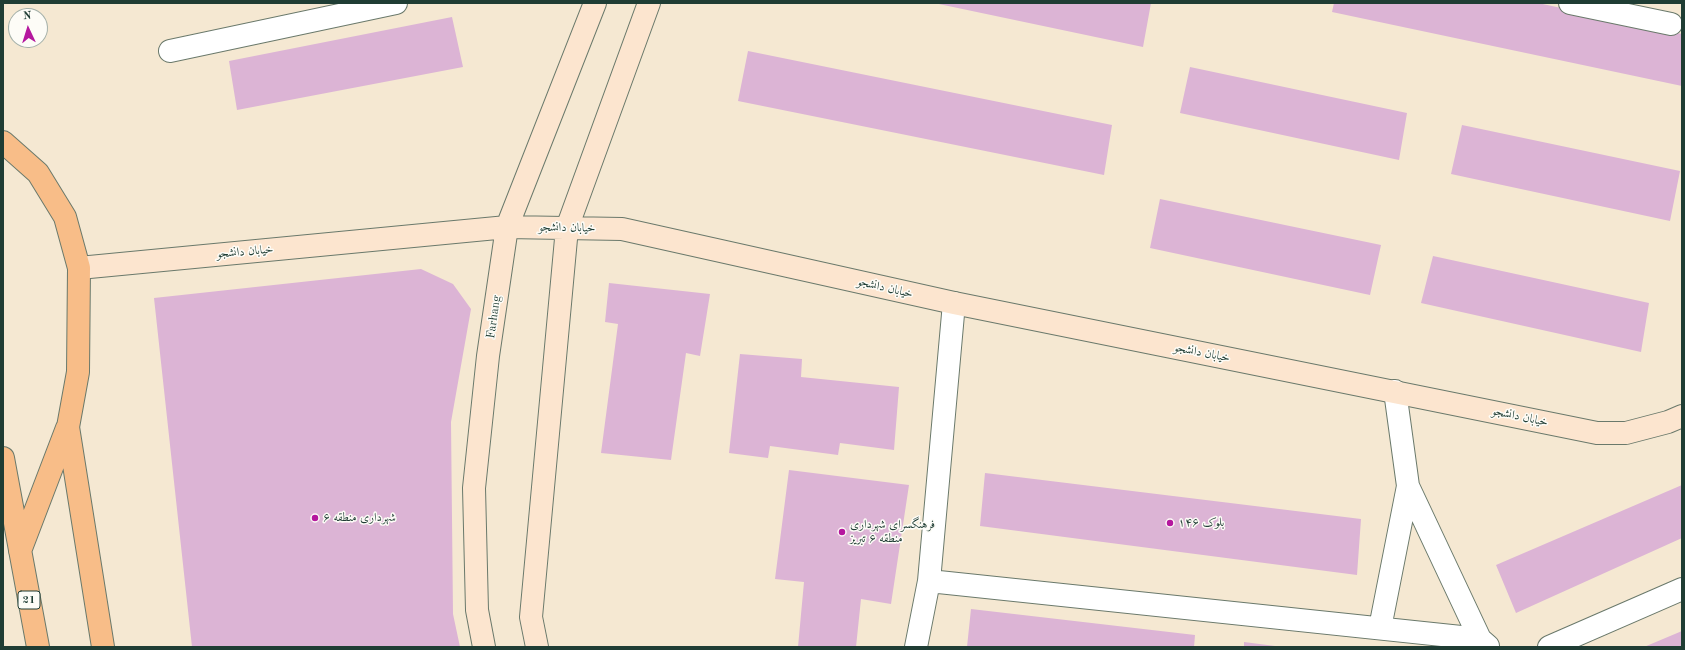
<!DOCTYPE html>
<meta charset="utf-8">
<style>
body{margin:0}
#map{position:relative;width:1685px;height:650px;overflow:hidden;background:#f5e8d2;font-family:"Old Standard TT",serif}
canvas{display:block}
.frame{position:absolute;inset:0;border:4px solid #1f3d34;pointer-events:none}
.north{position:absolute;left:8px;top:8px;width:40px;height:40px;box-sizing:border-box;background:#fdfcf7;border:1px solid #a4b0a9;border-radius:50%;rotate:356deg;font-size:11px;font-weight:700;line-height:16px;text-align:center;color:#1f3d34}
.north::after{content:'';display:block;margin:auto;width:14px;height:18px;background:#b5179e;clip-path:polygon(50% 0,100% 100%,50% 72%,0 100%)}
</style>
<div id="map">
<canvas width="1685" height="650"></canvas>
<div class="frame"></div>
<div class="north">N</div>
</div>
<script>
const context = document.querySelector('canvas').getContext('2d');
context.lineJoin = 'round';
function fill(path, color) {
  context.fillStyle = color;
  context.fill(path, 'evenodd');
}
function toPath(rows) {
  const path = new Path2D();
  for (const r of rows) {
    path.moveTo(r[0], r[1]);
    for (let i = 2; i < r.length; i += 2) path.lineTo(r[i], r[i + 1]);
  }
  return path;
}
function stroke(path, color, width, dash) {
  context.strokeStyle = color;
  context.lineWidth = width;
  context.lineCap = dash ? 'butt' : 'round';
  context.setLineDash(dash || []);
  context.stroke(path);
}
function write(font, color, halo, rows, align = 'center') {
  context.font = font + ' "Old Standard TT",Amiri,serif';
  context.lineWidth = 3;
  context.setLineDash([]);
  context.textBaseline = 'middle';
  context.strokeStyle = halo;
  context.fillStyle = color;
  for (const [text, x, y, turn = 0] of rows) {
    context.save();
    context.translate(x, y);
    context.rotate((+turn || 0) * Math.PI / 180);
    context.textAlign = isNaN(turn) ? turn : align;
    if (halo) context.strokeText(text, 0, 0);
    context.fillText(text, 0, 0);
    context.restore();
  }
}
fill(toPath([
 [934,3,1151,3,1143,47],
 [1334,3,1538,3,1682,34,1682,86,1332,12],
 [452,17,463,67,237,110,229,61],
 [748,51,1112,125,1104,175,738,101],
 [1190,67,1407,113,1399,160,1180,113],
 [1462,125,1680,171,1670,221,1451,174],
 [1160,199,1381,245,1370,295,1150,248],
 [1433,256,1649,303,1641,352,1421,303],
 [421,269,453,284,471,309,451,422,453,614,460,647,192,647,154,298],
 [609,283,710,294,700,356,686,353,671,460,601,453,618,324,605,322],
 [740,354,802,359,801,377,899,387,894,450,840,443,838,455,770,446,768,458,729,453],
 [789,470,909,485,891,604,861,599,856,647,798,647,804,582,775,579],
 [985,473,1361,519,1357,575,980,526],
 [1682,485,1682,538,1516,613,1496,565],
 [971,609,1195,635,1194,647,967,647],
 [1682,631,1682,647,1644,647],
 [1244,642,1275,646,1275,647,1244,647]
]), '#dcb4d5');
const street = toPath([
 [1570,3,1671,24],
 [170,51,396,3],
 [1395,391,1408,486,1480,639,1488,646],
 [929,581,1480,639],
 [1380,628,1408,486],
 [916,647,929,581,954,303],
 [1549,647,1682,589]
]);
const secondary = toPath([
 [79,268,507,227,622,229,954,303,1597,433,1626,433,1668,422,1682,416],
 [484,647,477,610,474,488,488,356,507,227,595,3],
 [537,647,531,617,567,228,649,3]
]);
const highway = toPath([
 [3,142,38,173,65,217,79,268,78,372,68,427,103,647],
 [3,458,38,647],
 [20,551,67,428]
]);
stroke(street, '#6a796b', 24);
stroke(secondary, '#6a796b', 24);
stroke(highway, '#6a796b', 24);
stroke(street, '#fff', 22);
stroke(secondary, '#fce5cf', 22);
stroke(highway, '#f8bd88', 22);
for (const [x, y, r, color] of [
 [315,518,4,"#b5179e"],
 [1170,523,4,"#b5179e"],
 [842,532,4,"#b5179e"]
]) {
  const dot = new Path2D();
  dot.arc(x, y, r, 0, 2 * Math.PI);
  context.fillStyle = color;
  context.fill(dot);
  stroke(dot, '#fdfcf7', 1.5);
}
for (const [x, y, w] of [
 [29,600,22]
]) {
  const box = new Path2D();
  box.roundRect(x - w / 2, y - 9, w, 18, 3);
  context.fillStyle = '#fdfcf7';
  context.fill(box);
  stroke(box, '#1f3d34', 1);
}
write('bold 11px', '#1f3d34', null, [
 ["21",29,600]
]);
write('12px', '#1f3d34', '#fdfcf7', [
 ["خیابان دانشجو",567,228,1],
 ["خیابان دانشجو",245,252,-5],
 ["خیابان دانشجو",885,288,13],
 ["Farhang",494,317,-82],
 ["خیابان دانشجو",1202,353,11],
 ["خیابان دانشجو",1520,417,12]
]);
write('12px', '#1f3d34', '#fdfcf7', [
 ["شهرداری منطقه ۶",323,518],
 ["بلوک ۱۴۶",1178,523],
 ["فرهنگسرای شهرداری",850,525],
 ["منطقه ۶ تبریز",850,539]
], 'left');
</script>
